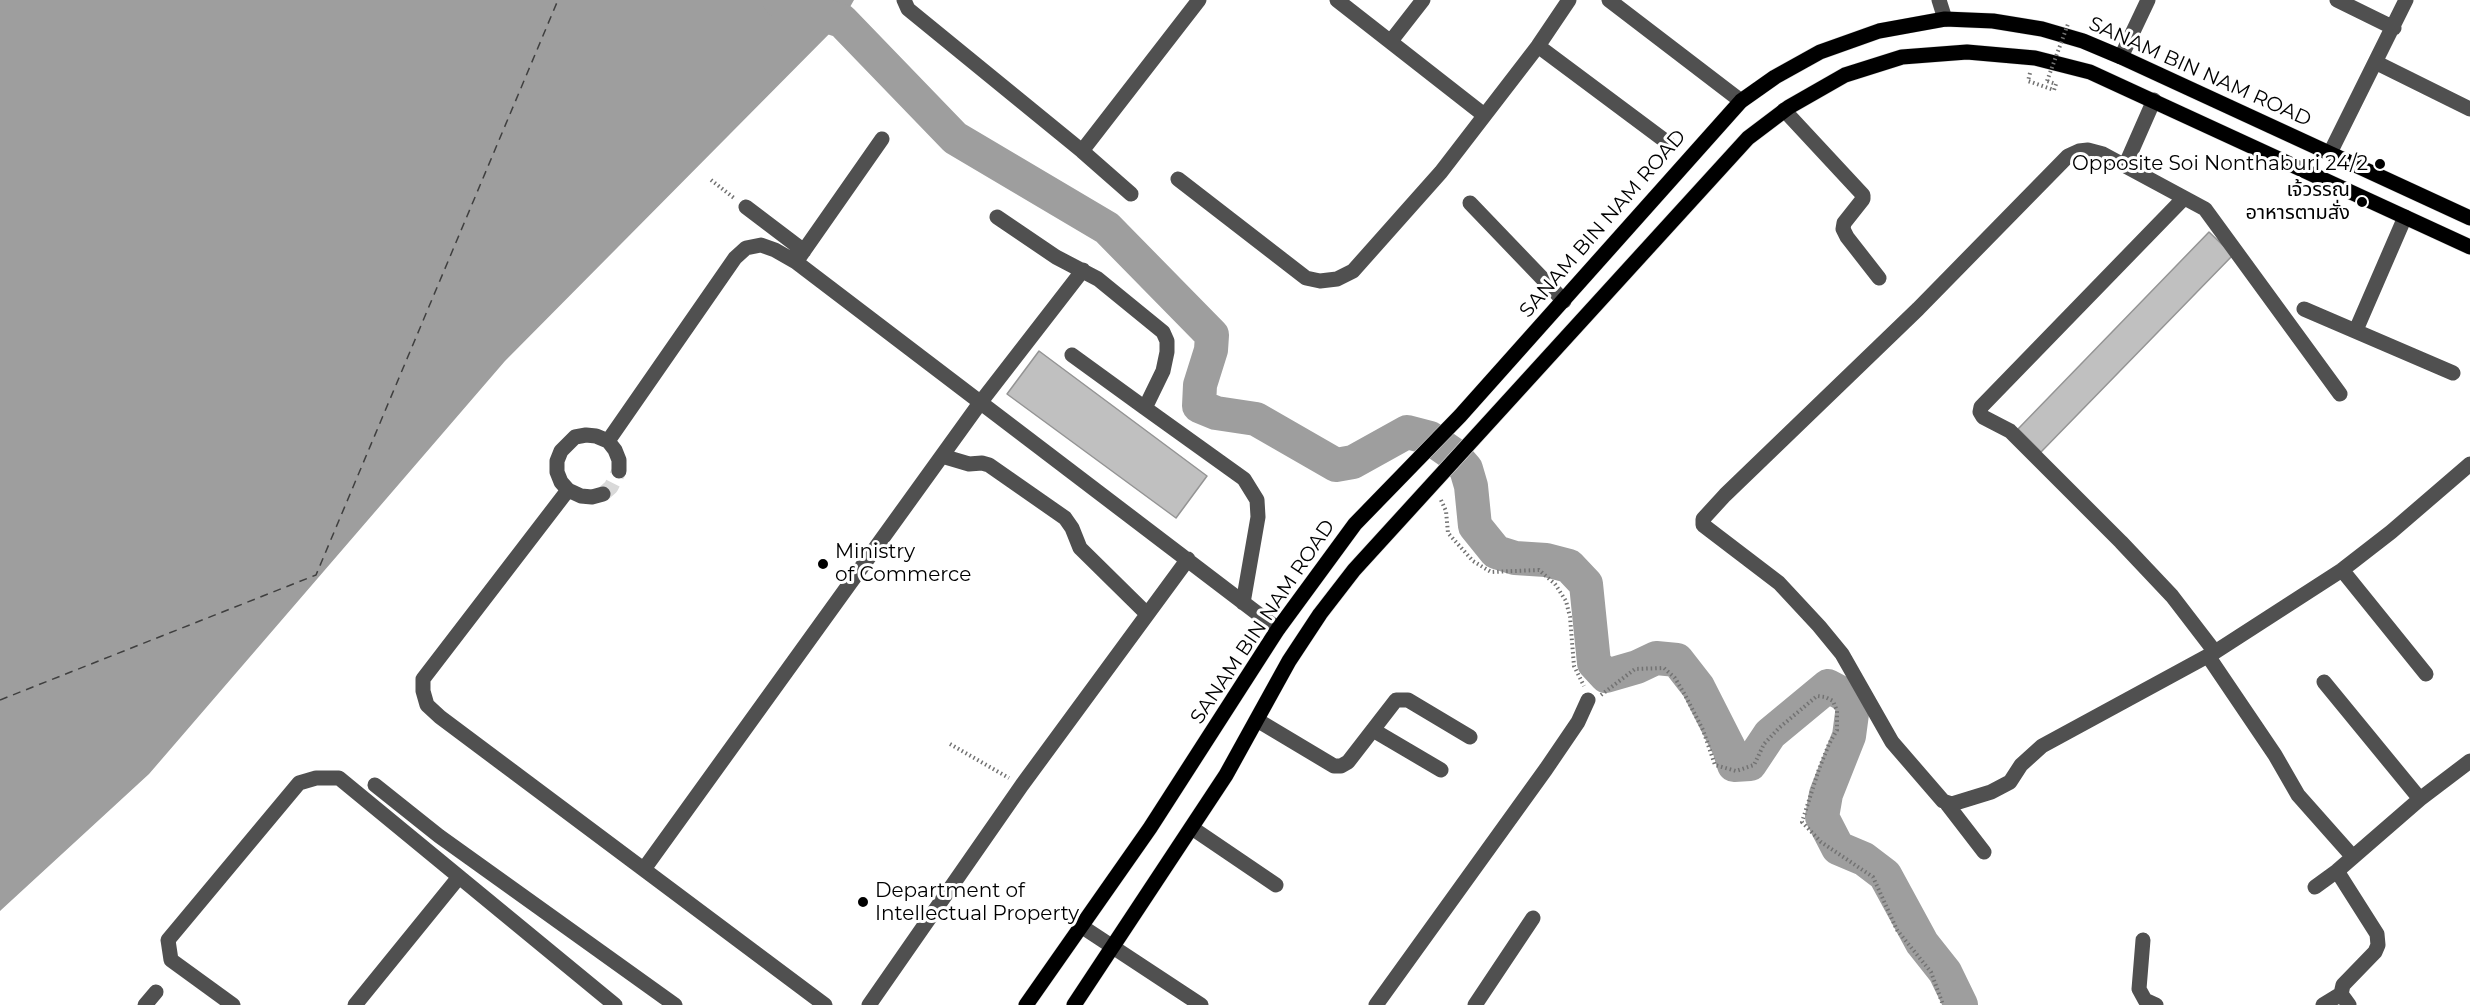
<!DOCTYPE html>
<meta charset="utf-8">
<style>
body{margin:0}
canvas{display:block;background:#fff}
</style>
<canvas width="2470" height="1005"></canvas>
<script>
const context = document.querySelector('canvas').getContext('2d');
context.lineJoin = 'round';
function fill(path, color) {
  context.fillStyle = color;
  context.fill(path, 'evenodd');
}
function toPath(rows) {
  const path = new Path2D();
  for (const r of rows) {
    path.moveTo(r[0], r[1]);
    for (let i = 2; i < r.length; i += 2) path.lineTo(r[i], r[i + 1]);
  }
  return path;
}
function stroke(path, color, width, dash) {
  context.strokeStyle = color;
  context.lineWidth = width;
  context.lineCap = dash ? 'butt' : 'round';
  context.setLineDash(dash || []);
  context.stroke(path);
}
function write(font, color, halo, rows, align = 'center') {
  context.font = font + ' Montserrat,"Noto Sans Thai",sans-serif';
  context.lineWidth = 6;
  context.setLineDash([]);
  context.textBaseline = 'middle';
  context.strokeStyle = halo;
  context.fillStyle = color;
  for (const [text, x, y, turn = 0] of rows) {
    context.save();
    context.translate(x, y);
    context.rotate((+turn || 0) * Math.PI / 180);
    context.textAlign = isNaN(turn) ? turn : align;
    if (halo) context.strokeText(text, 0, 0);
    context.fillText(text, 0, 0);
    context.restore();
  }
}
fill(toPath([
 [0,0,854,0,842,21,505,361,149,774,0,911]
]), '#9e9e9e');
stroke(toPath([
 [779,0,842,21,955,138,1107,228,1212,335,1211,350,1200,385,1199,406,1216,413,1256,419,1336,465,1353,462,1407,432,1430,438,1453,454,1466,469,1471,486,1475,526,1496,552,1515,558,1546,560,1569,566,1586,584,1594,663,1606,676,1637,667,1656,658,1677,660,1698,687,1729,748,1734,765,1750,764,1770,734,1828,686,1845,695,1853,706,1849,736,1826,794,1822,817,1838,848,1864,859,1885,875,1922,943,1945,972,1961,1005]
]), '#9e9e9e', 34);
stroke(toPath([
 [0,700,316,575,558,0]
]), '#3f3f3f', 1.5, [8, 6]);
const building = toPath([
 [2209,232,2233,255,2041,452,2018,429,2209,232],
 [1039,351,1207,476,1176,518,1007,394,1039,351]
]);
fill(building, '#c0c0c0');
stroke(building, '#949494', 1.5);
stroke(toPath([
 [603,494,611,487,619,471]
]), '#d9d9d9', 15, [15, 8]);
const major = toPath([
 [1026,1005,1150,828,1278,629,1355,524,1460,416,1741,101,1775,77,1820,52,1879,31,1945,19,1993,21,2042,29,2083,41,2121,57,2470,218],
 [1074,1005,1226,775,1289,661,1320,614,1354,570,1748,138,1789,107,1845,75,1902,57,1967,52,2035,58,2090,72,2470,247]
]);
stroke(major, '#dbdbdb', 16);
stroke(toPath([
 [2030,73,2028,81,2054,90,2056,84,2047,81],
 [711,180,734,198],
 [1441,500,1446,511,1448,533,1473,561,1491,572,1539,570,1555,584,1566,601,1570,617,1574,666,1584,686],
 [1601,695,1635,669,1664,668,1675,678,1685,695,1703,730,1715,765,1736,771,1754,765,1764,744,1779,728,1817,696,1825,697,1833,701,1837,711,1837,730,1829,744,1819,769,1802,822,1821,842,1873,877,1897,930,1931,972,1943,1005],
 [950,744,1009,778]
]), '#727272', 4, [1.5, 3]);
stroke(toPath([
 [904,0,908,9,1082,151,1131,194],
 [1337,0,1484,115],
 [1609,0,1741,101],
 [1939,0,1945,19],
 [2337,0,2394,28],
 [1391,41,1423,0],
 [1538,46,1668,143],
 [2121,57,2148,0],
 [2377,63,2470,109],
 [1784,110,1863,195,1863,199,1844,223,1843,229,1847,237,1879,278],
 [1082,151,1199,0],
 [2330,153,2406,0],
 [2125,166,2154,100],
 [1178,179,1306,278,1320,281,1337,279,1353,271,1441,172,1538,46,1569,0],
 [2184,198,1981,407,1980,412,1983,417,2010,431,2121,542,2172,596,2215,652],
 [1470,203,1564,301],
 [746,207,804,251],
 [997,217,1056,257,1098,279,1163,332,1167,341,1167,352,1163,371,1145,408,1244,479,1257,500,1258,517,1243,603],
 [796,262,882,139],
 [2304,309,2453,373],
 [2356,330,2405,217],
 [1072,355,1145,408],
 [2340,394,2205,209,2103,154,2088,150,2079,151,2068,156,1918,309,1725,495,1703,519,1703,525,1779,583,1819,626,1842,654,1892,742,1943,801,1952,804,1991,792,2010,782,2021,765,2042,746,2215,652,2342,570,2391,532,2470,464],
 [608,441,735,258,746,248,761,245,775,250,796,262,1278,629],
 [942,456,969,464,982,463,989,465,1065,518,1072,528,1080,548,1147,614],
 [568,490,423,679,423,691,427,705,440,717,825,1005],
 [603,494,592,497,581,496,568,490,561,482,557,472,557,461,561,451,575,437,586,435,596,436,608,441,615,450,619,460,619,471],
 [2342,570,2426,674],
 [2208,656,2275,755,2298,795,2353,857],
 [2324,682,2420,799],
 [1257,720,1334,766,1341,766,1348,762,1396,700,1408,700,1470,737],
 [1373,730,1441,770],
 [375,785,439,836,675,1005],
 [1947,804,1984,852],
 [1192,828,1276,885],
 [644,869,980,403,1083,270],
 [2337,871,2377,934,2378,945,2375,952,2343,985,2341,994,2349,1005],
 [2315,887,2337,871,2420,799,2470,761],
 [1081,926,1201,1005],
 [2143,940,2139,989,2145,1000,2156,1005],
 [145,1005,156,992],
 [233,1005,171,960,168,940,299,783,316,778,339,778,615,1005],
 [355,1005,459,877],
 [869,1005,1022,785,1188,559],
 [1376,1005,1546,769,1578,722,1588,700],
 [1475,1005,1533,918],
 [2323,1005,2341,994]
]), '#505050', 15);
stroke(major, '#000', 15);
stroke(toPath([
 [2047,81,2068,24]
]), '#727272', 4, [1.5, 3]);
for (const [x, y, r, color] of [
 [2380,164,6,"#000"],
 [2362,202,6,"#000"],
 [823,564,6,"#000"],
 [863,902,6,"#000"]
]) {
  const dot = new Path2D();
  dot.arc(x, y, r, 0, 2 * Math.PI);
  context.fillStyle = color;
  context.fill(dot);
  stroke(dot, '#fff', 2);
}
write('20px', '#000', '#fff', [
 ["SANAM BIN NAM ROAD",2200,72,24],
 ["SANAM BIN NAM ROAD",1603,224,-49],
 ["SANAM BIN NAM ROAD",1263,622,-56]
]);
write('20px', '#000', '#fff', [
 ["Opposite Soi Nonthaburi 24/2",2368,164],
 ["เจ้วรรณ",2350,190],
 ["อาหารตามสั่ง",2350,213],
 ["Ministry",835,552,"left"],
 ["of Commerce",835,575,"left"],
 ["Department of",875,891,"left"],
 ["Intellectual Property",875,914,"left"]
], 'right');
</script>
